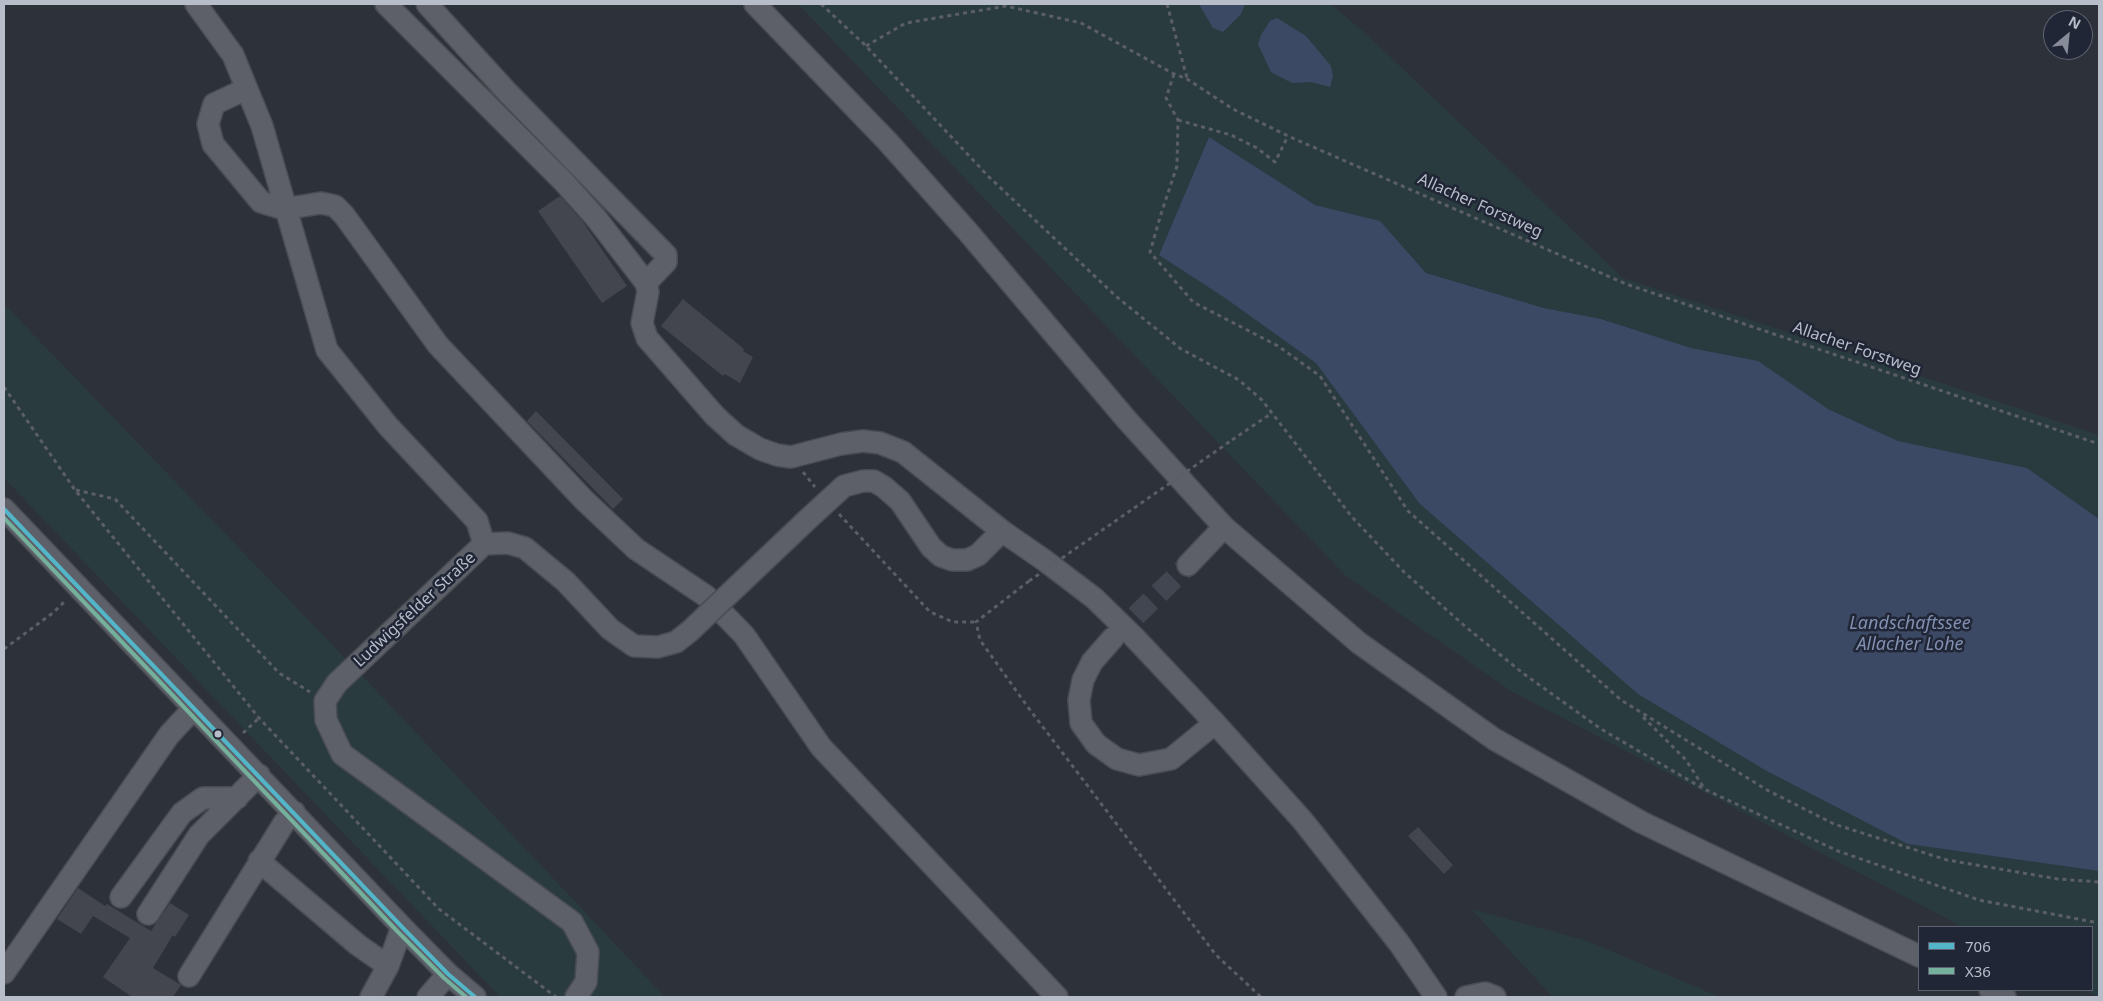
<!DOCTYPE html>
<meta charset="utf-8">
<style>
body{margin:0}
#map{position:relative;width:2103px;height:1001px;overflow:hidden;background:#2d313a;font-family:"Noto Sans",sans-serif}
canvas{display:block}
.frame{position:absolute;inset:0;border:5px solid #b8bdca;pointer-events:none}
.legend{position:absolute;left:1918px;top:926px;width:175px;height:65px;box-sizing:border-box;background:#202636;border:1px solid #5d6271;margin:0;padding:6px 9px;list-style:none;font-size:15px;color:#b8bdca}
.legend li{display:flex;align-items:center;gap:10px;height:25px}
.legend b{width:25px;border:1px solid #5d6271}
.north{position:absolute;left:2043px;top:10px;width:50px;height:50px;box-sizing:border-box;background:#202636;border:1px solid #5d6271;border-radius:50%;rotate:28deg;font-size:14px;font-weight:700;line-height:20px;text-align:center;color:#b8bdca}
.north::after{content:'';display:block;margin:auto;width:18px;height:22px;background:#878c98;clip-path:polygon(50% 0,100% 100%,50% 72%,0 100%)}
</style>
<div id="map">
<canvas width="2103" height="1001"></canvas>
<div class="frame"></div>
<ul class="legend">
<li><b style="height:6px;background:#53b5c8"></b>706</li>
<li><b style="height:6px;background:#74b09c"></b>X36</li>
</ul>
<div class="north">N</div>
</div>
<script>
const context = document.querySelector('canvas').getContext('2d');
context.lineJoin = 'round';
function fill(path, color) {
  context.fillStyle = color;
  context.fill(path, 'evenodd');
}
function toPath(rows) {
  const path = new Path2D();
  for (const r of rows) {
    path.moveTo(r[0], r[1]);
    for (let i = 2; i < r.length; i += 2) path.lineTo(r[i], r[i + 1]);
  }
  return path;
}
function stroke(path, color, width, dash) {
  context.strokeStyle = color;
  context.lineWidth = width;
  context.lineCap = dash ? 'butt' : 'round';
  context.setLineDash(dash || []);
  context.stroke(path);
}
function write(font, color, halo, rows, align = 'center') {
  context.font = font + ' "Noto Sans",sans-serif';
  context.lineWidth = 5;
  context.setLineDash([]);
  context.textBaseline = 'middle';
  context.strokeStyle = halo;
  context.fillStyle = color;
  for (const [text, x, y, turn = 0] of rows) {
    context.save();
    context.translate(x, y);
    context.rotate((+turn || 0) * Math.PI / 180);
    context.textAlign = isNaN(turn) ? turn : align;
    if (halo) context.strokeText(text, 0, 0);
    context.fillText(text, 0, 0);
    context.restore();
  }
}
fill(toPath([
 [798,4,1331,4,1366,34,1623,278,2099,435,2099,519,2027,468,1898,441,1828,409,1757,361,1691,348,1601,319,1544,308,1426,273,1380,221,1315,205,1209,137,1159,255,1225,298,1316,363,1419,503,1908,844,2099,871,2099,997,2083,990,2092,990,2092,927,1963,927,1511,691,1346,576],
 [4,304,370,684,665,997,500,997,4,478],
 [1471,909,1587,941,1720,997,1553,997]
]), '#2a3b40');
fill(toPath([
 [1199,4,1245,4,1241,14,1223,32,1213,28],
 [1277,18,1306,36,1331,66,1333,76,1330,87,1311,82,1292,83,1271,72,1258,44,1261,35,1270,21],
 [1209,137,1315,205,1380,221,1426,273,1544,308,1601,319,1691,348,1758,361,1828,409,1898,441,2027,468,2099,519,2099,871,1908,844,1765,770,1638,694,1419,503,1316,363,1225,298,1159,255]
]), '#3c4964');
fill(toPath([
 [560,196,583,222,627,286,602,303,538,211],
 [683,299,744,349,743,351,753,357,740,383,725,374,723,376,661,326],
 [536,411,623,499,613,509,527,421],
 [1418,827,1453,865,1444,874,1408,836],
 [78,888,105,906,107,904,151,931,170,903,189,915,175,937,173,935,153,968,181,985,173,997,132,997,103,977,130,938,93,916,81,934,57,919]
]), '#43464e');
stroke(toPath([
 [1113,638,1188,565]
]), '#424650', 21, [21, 11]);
const minor = toPath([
 [196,4,233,55,262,126,327,350,388,426,477,521,484,544],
 [386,4,564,182,596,218,646,283,648,292,642,323,647,338,715,416,736,435,760,449,777,455,791,457,841,444,863,441,880,443,903,452,1002,531,1044,560,1094,598,1134,637,1215,723,1303,821,1399,943,1436,997],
 [427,4,508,93,666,255,666,262,646,283],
 [755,4,888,142,968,232,1126,419,1224,527,1359,643,1494,739,1641,822,1919,956],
 [246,89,214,104,208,124,213,144,261,202,284,209,321,203,335,206,344,215,438,345,584,500,636,549,706,596,744,635,821,747,1057,997],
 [4,509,402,927,448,974,475,997],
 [807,520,844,486,863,481,874,481,884,487,900,501,931,547,941,556,952,560,967,560,978,555,1002,531],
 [1188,565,1224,527],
 [1113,638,1092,662,1083,680,1079,700,1081,723,1096,744,1117,759,1139,765,1171,759,1215,723],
 [259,861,358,945,388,966],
 [121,897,182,813,203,798,237,798],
 [148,914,199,835,259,775],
 [4,973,169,735,194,708],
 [189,976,284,823,294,812],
 [1990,990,2005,997],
 [371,997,388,966,402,927],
 [428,997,448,974],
 [576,997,586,982,588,952,572,922,342,754,326,720,325,701,337,683,484,544,508,543,525,548,566,582,610,629,634,646,658,647,676,642,690,631],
 [1466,997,1485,993,1495,997]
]);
stroke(minor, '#494c52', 24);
stroke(toPath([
 [821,4,866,46,989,177,1118,298,1181,349,1239,380,1262,400,1352,517,1404,572,1467,628,1524,674,1601,729,1704,789,1838,851,1979,900,2099,923],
 [1167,4,1187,78],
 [866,46,906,23,1006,6,1081,23,1174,74,1187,79,1233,109,1288,136,1626,284,2099,444],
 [1174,74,1166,98,1178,120,1177,166,1161,214,1150,252,1193,302,1278,346,1320,376,1408,511,1621,700,1767,790,1834,824,1947,860,2058,879,2099,882],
 [1178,120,1231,135,1257,148,1275,162,1288,136],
 [4,387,75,490,259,718,439,909,556,997],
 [1232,440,1272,413],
 [803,472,815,487],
 [76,490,115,499,279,673,310,692],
 [839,514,930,612,953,622,976,622],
 [1029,581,976,622,980,640,1027,706,1216,955,1261,997],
 [4,649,54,612,66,600],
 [1643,717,1686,760,1704,788],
 [243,733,259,718]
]), '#5b5f65', 3, [4, 4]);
stroke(minor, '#5d6068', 21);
const minorBridge = toPath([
 [690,631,807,520]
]);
stroke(minorBridge, '#494c52', 24, []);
stroke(toPath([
 [1029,581,1232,440]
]), '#5b5f65', 3, [4, 4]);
stroke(minorBridge, '#5d6068', 21);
stroke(toPath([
 [4,509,402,927,448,974,475,997]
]), '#53b5c8', 4);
stroke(toPath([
 [4,518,397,931,444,978,466,997]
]), '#74b09c', 4);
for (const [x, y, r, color] of [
 [218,734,4.5,"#b8bdca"]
]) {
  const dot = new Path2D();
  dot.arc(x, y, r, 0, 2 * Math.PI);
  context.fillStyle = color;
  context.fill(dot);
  stroke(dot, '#202636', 2);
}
write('16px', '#b8bdca', '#202636', [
 ["Allacher Forstweg",1480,206,24],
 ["Allacher Forstweg",1857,349,19],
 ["Ludwigsfelder Straße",415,610,-43]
]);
write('italic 18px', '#818fb0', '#202636', [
 ["Landschaftssee",1910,624],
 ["Allacher Lohe",1910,645]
]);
</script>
